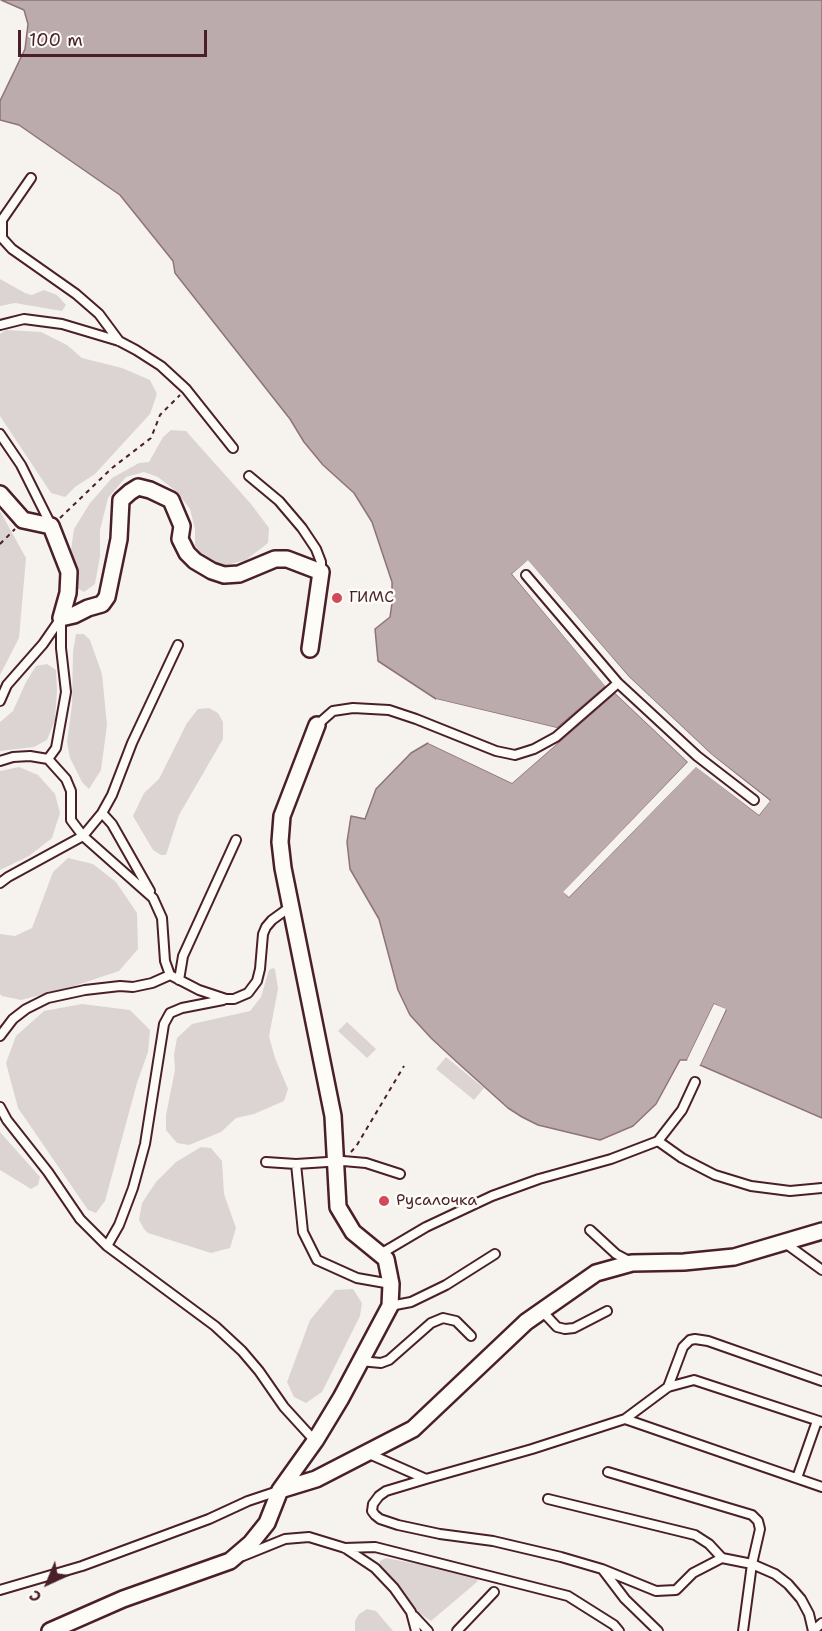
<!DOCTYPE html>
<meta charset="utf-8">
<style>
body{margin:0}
#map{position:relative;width:822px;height:1631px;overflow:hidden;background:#f6f3ef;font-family:"Shantell Sans",sans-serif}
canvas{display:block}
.north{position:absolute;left:18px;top:1553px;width:60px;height:60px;-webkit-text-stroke:4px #fdfcf7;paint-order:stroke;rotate:224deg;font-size:16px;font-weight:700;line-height:24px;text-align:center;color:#4a1f2b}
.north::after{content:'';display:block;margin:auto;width:21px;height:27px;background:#4a1f2b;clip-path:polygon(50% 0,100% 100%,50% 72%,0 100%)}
.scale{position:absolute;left:18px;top:30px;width:189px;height:27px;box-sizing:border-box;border:3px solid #4a1f2b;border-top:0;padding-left:8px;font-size:18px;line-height:21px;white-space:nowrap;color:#4a1f2b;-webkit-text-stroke:4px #fdfcf7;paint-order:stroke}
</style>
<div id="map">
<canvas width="822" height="1631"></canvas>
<div class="north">С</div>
<div class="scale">100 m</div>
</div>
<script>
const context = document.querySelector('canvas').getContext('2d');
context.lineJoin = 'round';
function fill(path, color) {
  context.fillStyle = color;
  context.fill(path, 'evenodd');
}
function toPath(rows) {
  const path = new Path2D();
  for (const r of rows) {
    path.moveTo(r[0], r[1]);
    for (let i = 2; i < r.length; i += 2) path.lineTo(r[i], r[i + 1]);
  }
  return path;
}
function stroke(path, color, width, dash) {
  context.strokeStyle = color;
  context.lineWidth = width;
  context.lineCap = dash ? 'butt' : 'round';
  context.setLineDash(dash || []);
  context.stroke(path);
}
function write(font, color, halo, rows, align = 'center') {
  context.font = font + ' "Shantell Sans",sans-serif';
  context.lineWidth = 5;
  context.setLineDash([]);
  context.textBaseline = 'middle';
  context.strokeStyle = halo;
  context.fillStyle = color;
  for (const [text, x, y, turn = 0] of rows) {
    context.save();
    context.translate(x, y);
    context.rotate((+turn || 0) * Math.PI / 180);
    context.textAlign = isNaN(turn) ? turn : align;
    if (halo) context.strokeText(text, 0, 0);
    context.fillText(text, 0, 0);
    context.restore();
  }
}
fill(toPath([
 [0,279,25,293,32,295,44,290,57,295,66,305,62,311,15,303,0,306],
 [6,330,41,332,67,345,82,358,122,368,150,380,157,394,150,414,95,474,75,487,65,497,51,493,0,416,0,334],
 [171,430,186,431,251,504,269,528,268,543,246,560,223,566,206,558,195,546,195,529,190,509,177,492,158,477,144,472,126,477,108,498,100,530,100,556,95,584,84,592,77,588,70,557,74,529,90,503,112,478,139,463,149,462,163,437],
 [0,511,26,558,19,638,0,675],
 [76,634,84,634,90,640,102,674,107,725,101,770,89,789,82,782,70,758,67,742,72,705,73,652],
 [47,664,56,670,57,690,55,720,47,740,34,747,0,751,0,722,13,711,26,682,36,666],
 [209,708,218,713,223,722,223,739,179,815,166,855,161,855,153,850,133,816,144,793,159,779,187,723,198,709],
 [19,767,38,775,55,794,60,813,52,838,29,856,0,870,0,771],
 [68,858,93,864,116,882,137,913,138,949,119,971,68,988,21,1000,2,996,0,994,0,934,15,936,32,928,53,872],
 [273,968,275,969,278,989,269,1036,275,1058,288,1089,284,1101,254,1114,236,1118,221,1132,189,1145,177,1143,166,1130,166,1115,175,1070,174,1055,177,1038,192,1024,250,1011,261,997,269,970],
 [82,1004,130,1010,150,1030,148,1052,137,1083,105,1201,96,1213,88,1210,18,1108,6,1063,16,1036,44,1011],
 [347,1022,376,1049,367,1058,338,1031],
 [446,1057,484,1088,474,1100,436,1069],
 [0,1132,40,1177,38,1185,31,1189,0,1170],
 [201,1147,211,1148,222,1161,224,1194,236,1228,230,1248,211,1253,148,1233,144,1229,139,1220,142,1203,156,1182,176,1162],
 [353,1289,362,1303,360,1316,322,1392,306,1403,294,1397,287,1382,310,1320,335,1290],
 [386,1558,473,1575,478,1579,477,1582,431,1621,416,1611,380,1569,380,1561],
 [367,1609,376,1611,393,1631,355,1631,355,1621,359,1614]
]), '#dcd4d2');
const water = toPath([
 [1,0,822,0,822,1118,700,1065,726,1010,714,1004,687,1060,680,1060,656,1104,633,1126,600,1140,538,1125,522,1117,508,1108,458,1063,431,1038,410,1015,398,990,379,919,350,869,347,842,351,816,365,819,376,789,411,753,428,743,512,783,615,693,688,762,564,892,569,897,696,766,759,815,770,800,712,755,629,677,528,561,512,574,606,686,557,728,436,699,378,661,375,629,390,617,392,603,392,582,372,522,354,493,323,465,304,442,290,419,175,273,173,261,120,195,19,125,0,120,0,101,25,49,28,24,24,10,1,0]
]);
fill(water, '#bbabac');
stroke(water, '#8e7378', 1.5);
fill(toPath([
 [528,560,629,677,712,755,770,801,759,815,696,767,569,897,563,892,688,762,615,693,512,783,428,743,429,740,512,779,615,690,691,760,690,764,569,893,695,764,758,811,766,801,710,758,627,680,528,565,516,574,609,686,557,731,436,702,436,699,557,728,606,687,512,574],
 [714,1004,726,1009,700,1065,697,1064,722,1011,715,1008,690,1061,687,1060]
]), '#f6f3ef');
const service = toPath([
 [31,178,2,220,2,238,12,249,76,294,99,314,119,341],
 [0,325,24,319,62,324,119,341,136,350,161,366,186,389,233,448],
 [0,434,21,465,51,525],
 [249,476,279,501,302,528,316,549,321,562,321,572],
 [526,575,618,683,697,756,754,800],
 [178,645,132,743,112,795,102,813,83,836,153,898,162,918,165,961,170,975,199,990,226,999,234,999,248,993,257,981,260,969,263,934,266,927,272,920,290,907],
 [0,701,7,685,43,644,61,618],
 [317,725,333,711,353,708,389,710,416,719,496,751,515,755,534,749,556,737,618,683],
 [48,759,56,748,66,692,61,648,61,618],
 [0,761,13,757,30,756,48,759,66,779,71,791,71,820,83,836,8,877,0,883],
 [102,813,112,824,150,891],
 [179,980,183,956,236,840],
 [0,1036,13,1019,26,1009,48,998,85,990,120,986,133,987,152,983,170,975],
 [0,1107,7,1120,48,1172,80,1219,107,1246,215,1326,242,1351,259,1371,284,1407,315,1441],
 [658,1141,682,1158,715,1175,751,1186,790,1191,822,1188],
 [266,1162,296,1164,343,1161,366,1163,400,1174],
 [296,1164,303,1232,317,1260,357,1278,391,1284],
 [590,1230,616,1254,631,1262],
 [785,1243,822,1270],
 [107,1246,119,1225,133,1188,145,1144,164,1024,170,1013,182,1008,223,1000],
 [382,1253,426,1227,492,1196,539,1179,611,1159,658,1141,682,1110,695,1082],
 [390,1306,411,1302,446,1285,495,1254],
 [542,1311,557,1327,565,1329,574,1328,607,1311],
 [360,1361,381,1363,389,1360,431,1323,443,1318,456,1321,471,1336],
 [668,1387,683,1347,690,1340,695,1339,708,1341,822,1381],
 [625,1419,822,1487],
 [367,1453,426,1479,532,1449,625,1419,668,1387,694,1380,822,1422],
 [608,1472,752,1515,758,1521,760,1529,752,1564,743,1631],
 [797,1478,817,1421],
 [426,1479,386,1491,379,1496,373,1504,372,1511,375,1515,380,1519,398,1525,440,1534,493,1541,561,1557,602,1569,656,1591,676,1590,693,1573,722,1558,752,1564,775,1574,788,1584,801,1599,809,1614,813,1631],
 [548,1499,695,1535,709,1544,722,1558],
 [345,1548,375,1547,568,1596,614,1625,619,1631],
 [243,1556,285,1539,309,1537,345,1548,375,1568,394,1588,411,1612,416,1631],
 [603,1570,625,1599,658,1631],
 [0,1590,82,1566,209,1519,248,1501,278,1491],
 [414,1616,428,1631],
 [457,1631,494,1592],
 [813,1631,822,1623]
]);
const minor = toPath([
 [0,494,23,520,51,526,69,572,68,593,61,618,74,615,88,608,102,604,107,597,119,539,121,500,130,492,138,487,150,490,171,500,182,526,180,539,187,553,195,561,212,571,224,575,239,574,275,559,287,559,321,572,310,649],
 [280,1490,316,1479,413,1429,526,1322,596,1273,632,1263,684,1262,734,1257,822,1231],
 [50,1631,123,1599,230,1561,251,1543,267,1523,280,1490,315,1441,341,1398,390,1306,391,1284,386,1259,353,1232,338,1207,333,1116,283,868,280,842,282,816,317,725]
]);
stroke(service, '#4a1f2b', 12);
stroke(minor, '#4a1f2b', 20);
stroke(toPath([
 [60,518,112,468,151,438,160,415,180,395],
 [0,544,15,529],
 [351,1152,357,1145,404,1066]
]), '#4a1f2b', 2, [4.5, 4.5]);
stroke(service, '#fdfcf7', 8);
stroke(minor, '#fdfcf7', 15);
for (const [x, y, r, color] of [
 [337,598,6,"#d1495b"],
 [384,1201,6,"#d1495b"]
]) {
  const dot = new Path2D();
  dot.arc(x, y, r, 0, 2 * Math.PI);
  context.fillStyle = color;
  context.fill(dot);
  stroke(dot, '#fdfcf7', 2);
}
write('16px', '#4a1f2b', '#fdfcf7', [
 ["ГИМС",349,598],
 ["Русалочка",396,1201]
], 'left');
</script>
